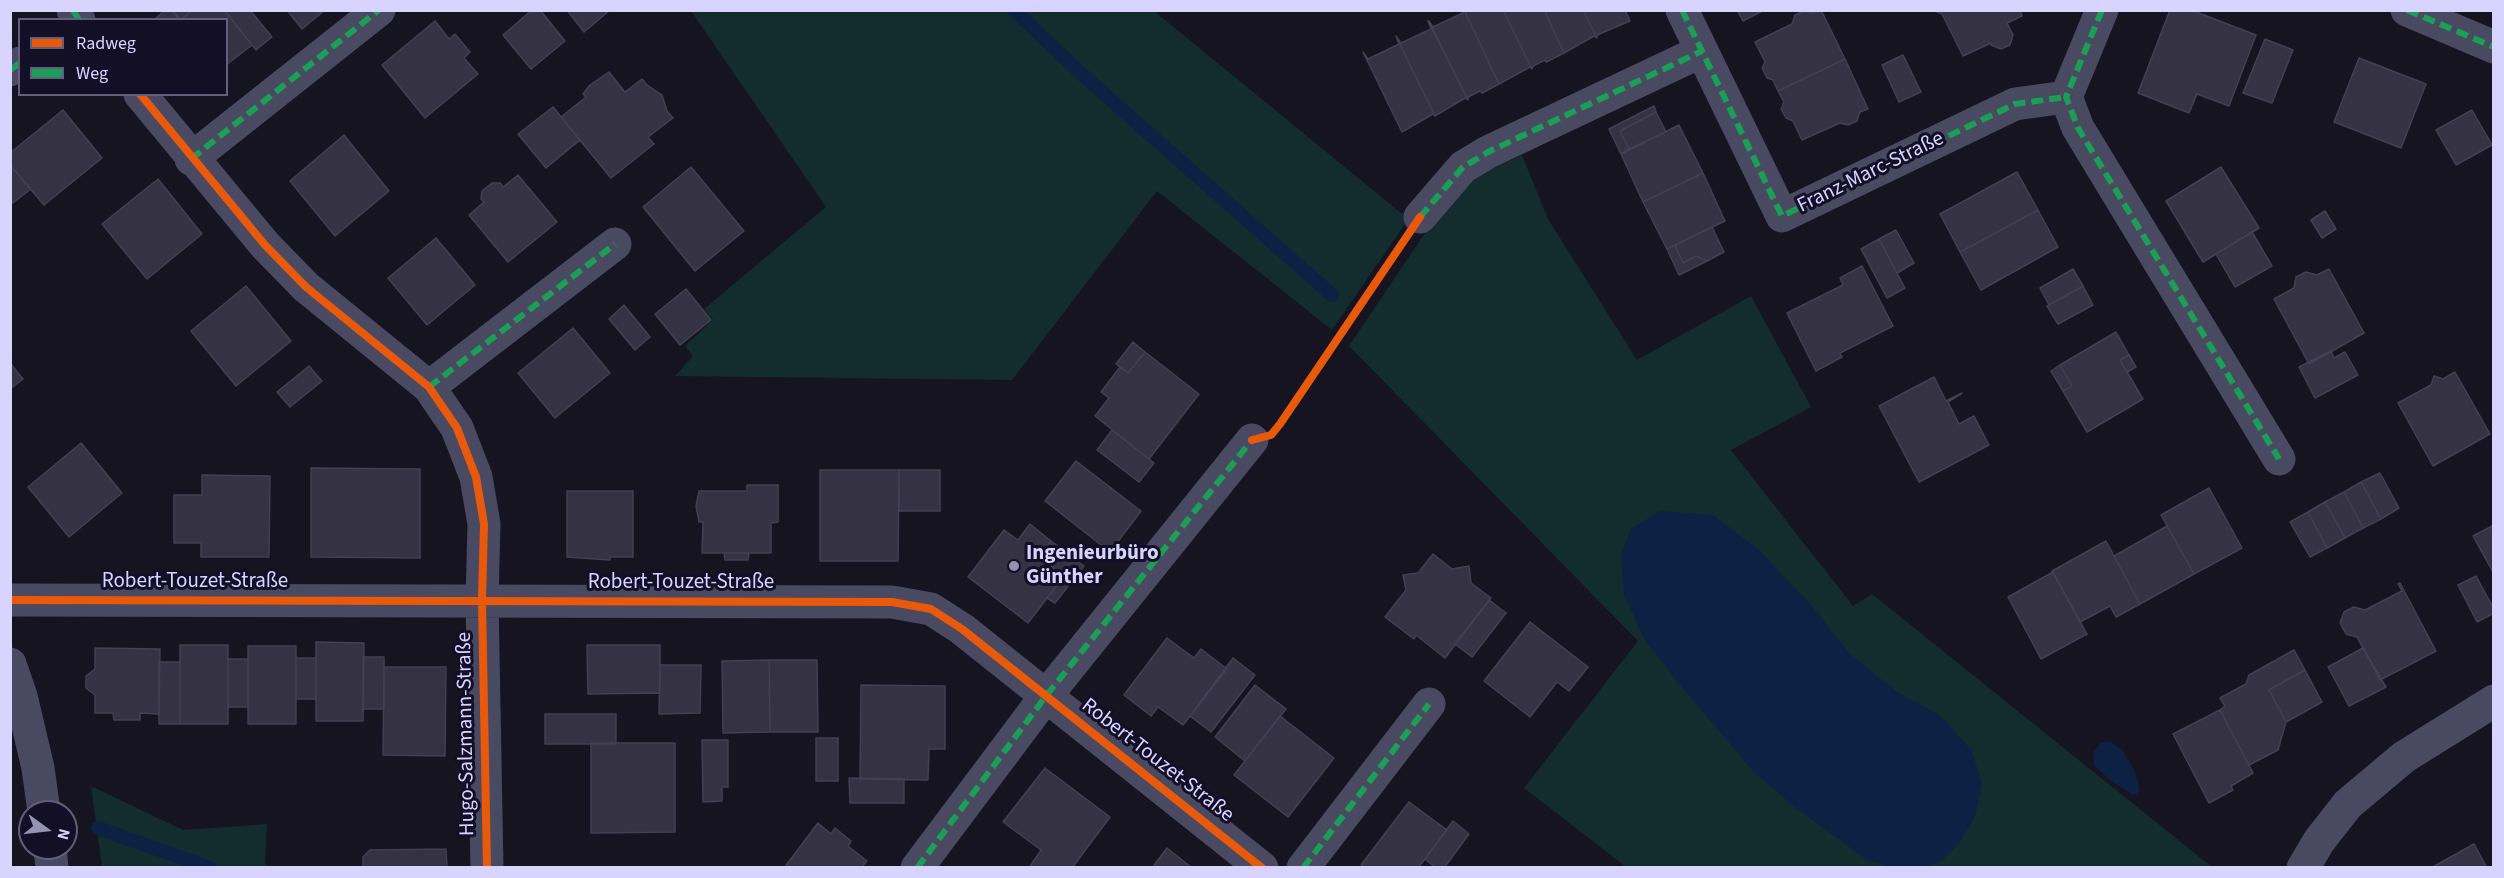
<!DOCTYPE html>
<meta charset="utf-8">
<style>
body{margin:0}
#map{position:relative;width:2504px;height:878px;overflow:hidden;background:#161421;font-family:"Source Sans 3",sans-serif}
canvas{display:block}
.frame{position:absolute;inset:0;border:12px solid #d9d4ff;pointer-events:none}
.legend{position:absolute;left:18px;top:18px;width:210px;height:78px;box-sizing:border-box;background:#130f26;border:2px solid #625e7d;margin:0;padding:8px 10px;list-style:none;font-size:18px;color:#d9d4ff}
.legend li{display:flex;align-items:center;gap:12px;height:30px}
.legend b{width:30px;border:2px solid #625e7d}
.north{position:absolute;left:18px;top:800px;width:60px;height:60px;box-sizing:border-box;background:#130f26;border:2px solid #625e7d;border-radius:50%;rotate:105deg;font-size:16px;font-weight:700;line-height:24px;text-align:center;color:#d9d4ff}
.north::after{content:'';display:block;margin:auto;width:21px;height:27px;background:#9591b1;clip-path:polygon(50% 0,100% 100%,50% 72%,0 100%)}
</style>
<div id="map">
<canvas width="2504" height="878"></canvas>
<div class="frame"></div>
<ul class="legend">
<li><b style="height:8px;background:#e8590c"></b>Radweg</li>
<li><b style="height:8px;background:#1a9f57"></b>Weg</li>
</ul>
<div class="north">N</div>
</div>
<script>
const context = document.querySelector('canvas').getContext('2d');
context.lineJoin = 'round';
function fill(path, color) {
  context.fillStyle = color;
  context.fill(path, 'evenodd');
}
function toPath(rows) {
  const path = new Path2D();
  for (const r of rows) {
    path.moveTo(r[0], r[1]);
    for (let i = 2; i < r.length; i += 2) path.lineTo(r[i], r[i + 1]);
  }
  return path;
}
function stroke(path, color, width, dash) {
  context.strokeStyle = color;
  context.lineWidth = width;
  context.lineCap = dash ? 'butt' : 'round';
  context.setLineDash(dash || []);
  context.stroke(path);
}
function write(font, color, halo, rows, align = 'center') {
  context.font = font + ' "Source Sans 3",sans-serif';
  context.lineWidth = 6;
  context.setLineDash([]);
  context.textBaseline = 'middle';
  context.strokeStyle = halo;
  context.fillStyle = color;
  for (const [text, x, y, turn = 0] of rows) {
    context.save();
    context.translate(x, y);
    context.rotate((+turn || 0) * Math.PI / 180);
    context.textAlign = isNaN(turn) ? turn : align;
    if (halo) context.strokeText(text, 0, 0);
    context.fillText(text, 0, 0);
    context.restore();
  }
}
fill(toPath([
 [691,11,1154,11,1401,213,1411,215,1332,330,1157,191,1012,380,675,376,693,356,685,346,713,320,704,309,826,207],
 [1522,155,1548,219,1637,360,1751,296,1811,407,1731,450,1853,606,1872,594,2212,867,1626,867,1524,788,1638,641,1349,346,1431,224,1480,174],
 [91,786,183,830,267,824,265,864,269,867,102,867]
]), '#132c2d');
fill(toPath([
 [1660,511,1713,515,1758,549,1812,606,1849,653,1897,692,1941,716,1972,751,1982,785,1975,816,1958,845,1939,863,1922,867,1893,868,1867,860,1792,805,1754,772,1680,685,1645,640,1624,595,1621,555,1631,529],
 [2110,741,2123,751,2134,769,2140,790,2137,794,2133,795,2110,780,2094,765,2093,752,2101,743]
]), '#0d2144');
stroke(toPath([
 [1014,10,1085,77,1332,295],
 [98,828,210,868]
]), '#0d2144', 14);
const building = toPath([
 [165,10,172,10,179,20,154,20,165,10],
 [172,10,192,10,181,20,172,10],
 [192,10,224,10,252,45,226,65,226,20,181,20,192,10],
 [224,10,250,10,272,37,256,50,224,10],
 [287,10,325,10,302,29,287,10],
 [532,10,540,10,565,41,531,69,503,35,532,10],
 [567,10,610,10,584,32,567,10],
 [1462,10,1464,10,1499,84,1482,93,1480,91,1468,97,1468,100,1429,21,1433,27,1463,13,1462,10],
 [1464,10,1503,10,1532,69,1530,67,1499,84,1464,10],
 [1503,10,1544,10,1564,53,1546,62,1545,60,1533,66,1532,69,1503,10],
 [1544,10,1583,10,1597,38,1594,36,1564,53,1544,10],
 [1583,10,1625,10,1630,21,1597,35,1597,38,1583,10],
 [1737,10,1764,10,1743,21,1737,10],
 [1821,10,1845,59,1778,91,1773,80,1767,78,1762,68,1765,62,1755,42,1792,24,1795,15,1804,11,1813,13,1821,10],
 [1933,10,2020,10,2022,16,2007,23,2013,35,2010,45,2001,49,1991,45,1991,43,1963,56,1942,14,1933,10],
 [2170,10,2191,10,2256,35,2229,106,2197,94,2189,113,2138,93,2170,10],
 [435,21,449,39,455,34,470,52,464,58,478,74,425,118,382,65,435,21],
 [1428,21,1468,100,1465,98,1435,116,1396,36,1401,43,1431,29,1428,21],
 [1396,36,1435,116,1433,114,1402,132,1363,52,1368,59,1399,44,1396,36],
 [2265,39,2293,50,2272,103,2243,93,2265,39],
 [1903,55,1921,92,1899,102,1882,65,1903,55],
 [2359,58,2426,84,2401,148,2334,122,2359,58],
 [1845,59,1868,109,1860,112,1857,121,1848,125,1840,123,1802,140,1793,121,1786,118,1781,109,1784,102,1778,91,1845,59],
 [609,72,625,92,642,79,647,85,662,95,667,111,673,118,648,137,654,144,611,178,561,117,586,97,583,94,590,85,609,72],
 [1654,106,1656,112,1620,131,1629,149,1621,154,1609,129,1654,106],
 [553,107,580,140,546,168,518,134,553,107],
 [63,110,102,158,44,205,10,165,10,153,63,110],
 [2472,110,2492,145,2456,165,2436,130,2472,110],
 [1656,112,1666,132,1629,149,1620,131,1656,112],
 [1679,125,1703,173,1643,202,1621,154,1679,125],
 [344,135,389,191,335,236,290,181,344,135],
 [10,165,31,189,10,205,10,165],
 [691,167,744,231,695,271,643,207,691,167],
 [2221,167,2259,228,2203,262,2166,201,2221,167],
 [2017,172,2038,210,1960,252,1940,214,2017,172],
 [1703,173,1725,221,1667,249,1643,202,1703,173],
 [518,175,557,222,508,262,469,215,484,202,481,199,482,191,492,183,500,183,503,187,518,175],
 [158,179,202,234,147,279,102,224,158,179],
 [2038,210,2058,247,1981,290,1960,252,2038,210],
 [2325,211,2336,229,2322,238,2311,220,2325,211],
 [1712,227,1724,252,1707,261,1696,256,1683,263,1675,245,1712,227],
 [1896,230,1914,263,1897,273,1879,239,1896,230],
 [2252,232,2272,266,2235,287,2216,254,2252,232],
 [436,238,475,285,427,325,388,278,436,238],
 [1879,239,1905,288,1887,298,1861,249,1879,239],
 [1675,245,1683,263,1696,256,1707,261,1679,275,1667,249,1675,245],
 [1862,266,1893,326,1840,353,1842,357,1816,371,1787,313,1843,285,1840,278,1862,266],
 [2073,269,2083,286,2049,305,2040,288,2073,269],
 [2329,269,2364,333,2309,364,2274,299,2294,288,2296,277,2306,272,2317,275,2329,269],
 [246,286,291,341,236,386,191,331,246,286],
 [2083,286,2093,305,2058,324,2047,306,2083,286],
 [686,289,711,320,680,345,655,314,686,289],
 [624,305,650,337,635,350,609,319,624,305],
 [573,328,610,373,555,418,518,373,573,328],
 [2116,332,2129,355,2120,360,2143,399,2087,432,2063,391,2072,386,2060,365,2116,332],
 [1133,342,1145,352,1128,373,1116,364,1133,342],
 [2331,351,2334,358,2345,352,2358,375,2315,398,2299,367,2331,351],
 [1145,352,1199,394,1149,459,1095,416,1109,398,1101,392,1120,367,1128,373,1145,352],
 [2129,355,2136,367,2127,372,2120,360,2129,355],
 [10,363,23,379,10,389,10,363],
 [2060,365,2072,386,2063,391,2051,371,2060,365],
 [309,366,322,381,290,407,277,392,309,366],
 [2455,372,2490,434,2433,466,2398,403,2431,385,2434,376,2443,379,2455,372],
 [1934,377,1946,401,1962,393,1948,402,1959,424,1974,416,1989,445,1919,482,1879,406,1934,377],
 [1112,430,1154,463,1139,482,1097,450,1112,430],
 [81,443,122,493,69,537,28,487,81,443],
 [1076,461,1141,511,1110,552,1045,501,1076,461],
 [311,468,420,469,420,558,311,557,311,468],
 [820,470,899,470,898,561,820,561,820,470],
 [899,470,940,470,940,511,899,511,899,470],
 [2380,473,2399,508,2381,519,2361,482,2380,473],
 [202,475,270,476,269,557,201,557,201,543,174,543,174,495,202,495,202,475],
 [2361,482,2381,519,2363,528,2344,492,2361,482],
 [747,485,778,485,778,522,771,523,771,553,702,553,703,522,699,522,696,506,699,491,747,491,747,485],
 [2209,488,2242,548,2194,574,2161,515,2209,488],
 [567,491,633,491,633,557,610,557,610,560,567,557,567,491],
 [2344,492,2363,528,2345,538,2325,502,2344,492],
 [2325,502,2345,538,2327,548,2308,512,2325,502],
 [2308,512,2327,548,2310,557,2290,522,2308,512],
 [1030,524,1051,541,1039,557,1064,576,1028,623,968,577,1004,530,1018,540,1030,524],
 [2494,525,2494,574,2473,536,2494,525],
 [2167,526,2194,574,2140,604,2114,556,2167,526],
 [1051,541,1084,566,1055,603,1047,598,1064,576,1039,557,1051,541],
 [2106,541,2140,604,2116,617,2110,606,2080,622,2052,571,2106,541],
 [724,553,749,553,748,560,725,560,724,553],
 [1433,554,1452,569,1469,566,1471,583,1491,598,1445,658,1416,635,1414,639,1385,617,1406,590,1403,575,1418,573,1433,554],
 [2053,572,2087,634,2041,659,2008,597,2053,572],
 [2476,576,2494,609,2494,613,2477,622,2458,585,2476,576],
 [2400,583,2436,651,2380,680,2357,637,2346,634,2340,623,2344,612,2354,607,2365,610,2402,591,2398,584,2400,583],
 [1489,600,1506,613,1472,657,1455,644,1489,600],
 [1530,622,1588,667,1569,691,1557,682,1530,717,1484,681,1530,622],
 [1167,638,1194,658,1201,649,1227,669,1183,725,1158,707,1151,716,1124,695,1167,638],
 [316,642,364,643,363,721,316,721,316,642],
 [180,645,228,645,228,724,180,724,180,645],
 [587,645,660,645,660,693,588,694,587,645],
 [248,646,296,646,296,724,248,724,248,646],
 [95,648,160,649,159,714,140,713,140,720,114,720,113,713,95,713,95,695,86,688,86,676,95,669,95,648],
 [2363,648,2386,687,2349,706,2328,667,2363,648],
 [2294,650,2305,670,2269,690,2286,722,2278,750,2249,765,2220,710,2225,706,2220,698,2246,684,2249,675,2294,650],
 [363,657,384,657,384,709,363,709,363,657],
 [296,658,316,658,316,699,296,699,296,658],
 [1233,658,1255,675,1211,732,1190,716,1233,658],
 [228,659,248,659,248,707,228,707,228,659],
 [769,660,817,660,818,732,770,732,769,660],
 [769,660,770,732,723,733,722,661,769,660],
 [159,662,180,662,180,724,159,724,159,662],
 [660,665,701,665,700,713,659,714,660,665],
 [384,667,446,667,445,756,383,755,384,667],
 [2305,670,2322,702,2286,722,2269,690,2305,670],
 [861,685,945,686,945,749,929,749,928,780,860,779,861,685],
 [1255,685,1286,709,1245,761,1215,737,1255,685],
 [2220,710,2253,773,2231,786,2233,790,2209,803,2173,734,2220,710],
 [545,714,616,714,616,744,545,744,545,714],
 [1280,716,1334,758,1288,817,1234,775,1280,716],
 [816,738,838,738,838,781,816,781,816,738],
 [702,740,728,740,728,787,722,787,722,801,703,802,702,740],
 [591,743,675,743,675,832,591,833,591,743],
 [1045,768,1110,817,1072,868,1029,868,1041,850,1003,822,1045,768],
 [849,778,904,779,904,803,850,803,849,778],
 [1409,802,1447,830,1418,868,1365,868,1361,865,1409,802],
 [1453,821,1469,834,1444,868,1436,868,1425,859,1453,821],
 [818,823,831,834,835,828,851,841,848,846,867,861,861,868,784,868,818,823],
 [2474,844,2487,868,2431,868,2474,844],
 [1167,848,1192,868,1152,868,1167,848],
 [446,849,447,868,363,868,363,857,370,850,446,849]
]);
fill(building, '#343243');
stroke(building, '#433f54', 1.5);
stroke(toPath([
 [73,10,79,20],
 [1682,10,1782,216,2015,104,2066,97],
 [2102,10,2066,97,2078,128,2279,459],
 [2407,10,2494,47],
 [10,70,20,63],
 [140,94,265,245,306,287,429,387,457,428,476,477,484,524,482,600,487,868],
 [191,159,379,10],
 [1420,217,1463,167,1488,152,1702,51],
 [429,387,615,244],
 [10,600,892,602,931,609,962,629,1262,868],
 [10,664,21,696,38,768,44,812],
 [50,848,52,868],
 [917,868,1046,696,1252,440],
 [1303,868,1429,704],
 [2303,868,2319,841,2348,804,2404,757,2494,701]
]), '#4a4962', 33);
stroke(toPath([
 [73,10,79,20],
 [1682,10,1782,216,2015,104,2066,97],
 [2102,10,2066,97,2078,128,2279,459],
 [2407,10,2494,47],
 [10,70,20,63],
 [191,159,379,10],
 [1420,217,1463,167,1488,152,1702,51],
 [429,387,615,244],
 [917,868,1046,696,1252,440],
 [1303,868,1429,704]
]), '#1a9f57', 6, [12, 6]);
stroke(toPath([
 [140,94,265,245,306,287,429,387,457,428,476,477,484,524,482,600,487,868],
 [1252,440,1271,435,1280,424,1420,217],
 [10,600,892,602,931,609,962,629,1262,868]
]), '#e8590c', 8);
for (const [x, y, r, color] of [
 [1014,566,6,"#9591b1"]
]) {
  const dot = new Path2D();
  dot.arc(x, y, r, 0, 2 * Math.PI);
  context.fillStyle = color;
  context.fill(dot);
  stroke(dot, '#130f26', 2);
}
write('21px', '#d9d4ff', '#130f26', [
 ["Franz-Marc-Straße",1871,173,-26],
 ["Robert-Touzet-Straße",195,582],
 ["Robert-Touzet-Straße",681,583],
 ["Hugo-Salzmann-Straße",467,734,-91],
 ["Robert-Touzet-Straße",1157,761,38]
]);
write('bold 21px', '#d9d4ff', '#130f26', [
 ["Ingenieurbüro",1026,554],
 ["Günther",1026,578]
], 'left');
</script>
